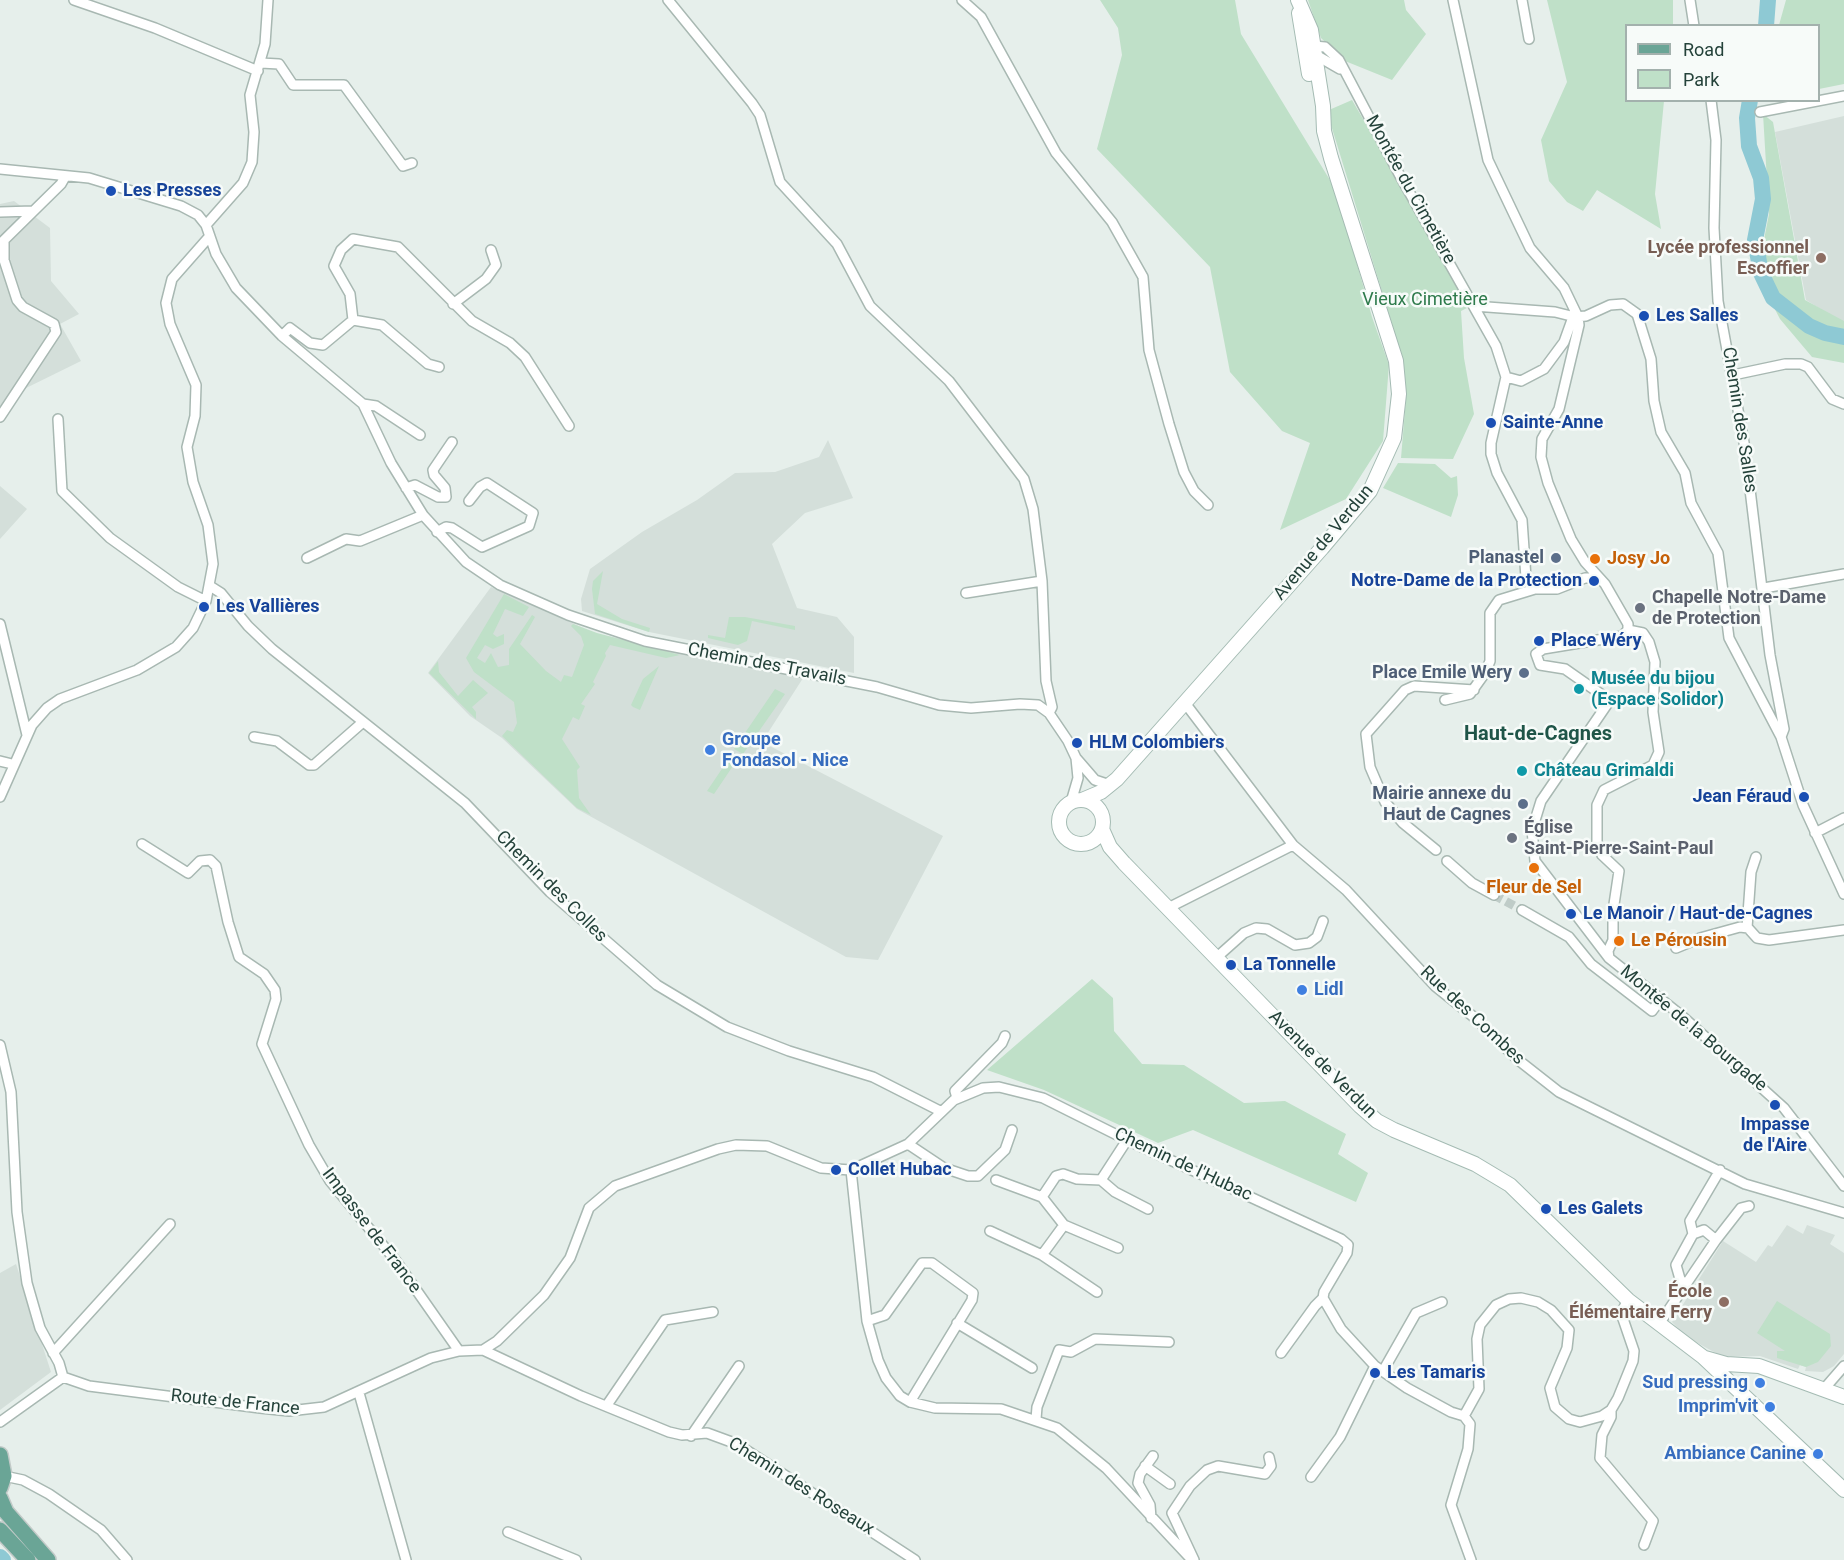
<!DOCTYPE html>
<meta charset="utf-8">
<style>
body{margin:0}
#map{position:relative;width:1844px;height:1560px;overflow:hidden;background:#e6efeb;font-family:Roboto,sans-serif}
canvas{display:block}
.legend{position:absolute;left:1625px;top:24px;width:195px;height:78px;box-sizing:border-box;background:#f7fbf9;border:2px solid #a3b1ad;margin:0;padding:8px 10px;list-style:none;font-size:18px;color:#24423a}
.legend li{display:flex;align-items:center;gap:12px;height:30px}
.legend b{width:30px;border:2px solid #a3b1ad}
</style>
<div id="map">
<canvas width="1844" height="1560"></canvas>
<ul class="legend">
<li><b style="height:8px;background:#6aa596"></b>Road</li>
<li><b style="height:16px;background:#bfe0c8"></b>Park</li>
</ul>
</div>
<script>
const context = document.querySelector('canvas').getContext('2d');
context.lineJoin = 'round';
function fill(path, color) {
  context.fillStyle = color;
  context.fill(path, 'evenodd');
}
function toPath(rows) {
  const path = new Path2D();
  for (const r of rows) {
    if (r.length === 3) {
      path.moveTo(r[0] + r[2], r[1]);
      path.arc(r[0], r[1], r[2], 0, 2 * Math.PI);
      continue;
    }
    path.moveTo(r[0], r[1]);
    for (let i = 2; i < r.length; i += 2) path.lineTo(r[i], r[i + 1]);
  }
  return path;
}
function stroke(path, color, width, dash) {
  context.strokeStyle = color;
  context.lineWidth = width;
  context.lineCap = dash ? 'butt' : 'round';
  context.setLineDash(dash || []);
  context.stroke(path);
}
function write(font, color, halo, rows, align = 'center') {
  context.font = font + ' Roboto,sans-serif';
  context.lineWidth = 5;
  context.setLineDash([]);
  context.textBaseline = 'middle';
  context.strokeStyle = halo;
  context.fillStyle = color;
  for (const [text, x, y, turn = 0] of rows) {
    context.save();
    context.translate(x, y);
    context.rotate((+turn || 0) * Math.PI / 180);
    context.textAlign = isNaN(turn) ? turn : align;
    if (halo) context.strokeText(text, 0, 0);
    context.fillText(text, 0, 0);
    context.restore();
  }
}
fill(toPath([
 [1844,116,1844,321,1841,322,1806,300,1775,132],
 [14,201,50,228,51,281,79,314,60,324,81,361,20,391,12,408,0,423,0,204],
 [828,440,853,498,805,513,772,544,797,608,837,617,854,637,854,673,649,632,582,611,581,599,590,569,642,532,697,500,735,473,775,472,819,457],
 [0,486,27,509,0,539],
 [491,587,597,634,805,675,762,742,943,836,878,960,846,957,577,809,502,738,470,716,428,673],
 [1787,1225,1803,1234,1807,1225,1835,1235,1830,1244,1844,1253,1844,1354,1834,1366,1823,1372,1805,1371,1806,1367,1800,1365,1798,1369,1760,1356,1723,1357,1685,1336,1672,1322,1723,1241,1756,1262,1768,1245,1772,1247],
 [16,1264,51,1372,0,1410,0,1273]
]), '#d4dfda');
fill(toPath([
 [1100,0,1235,0,1241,34,1336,190,1372,317,1389,365,1383,441,1346,499,1280,530,1310,443,1282,431,1230,372,1210,267,1097,149,1122,55,1118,28],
 [1308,0,1404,0,1406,10,1426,34,1392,80,1345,61,1321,38],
 [1547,0,1673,0,1673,25,1626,26,1626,100,1664,101,1655,194,1661,229,1597,190,1583,211,1567,202,1549,181,1541,140,1567,82],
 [1786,0,1844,0,1844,84,1819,89,1818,26,1779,25],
 [1352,100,1462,289,1467,308,1461,311,1464,358,1474,414,1453,459,1401,458,1406,398,1403,360,1331,125,1329,110],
 [1763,114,1773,122,1805,300,1844,321,1844,363,1812,357,1780,319,1757,275,1769,214],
 [1398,463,1435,464,1451,478,1457,476,1458,495,1451,517,1383,488],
 [603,571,597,604,622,619,650,628,649,632,595,614,592,589,593,581],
 [504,594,529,607,523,616,505,609,493,634,497,637,504,634,504,644,493,649,485,645,477,658,485,663,491,653,498,667,509,665,509,649,532,615,535,617,520,644,546,671,561,682,564,675,572,677,584,645,581,636,571,626,573,624,597,633,680,655,666,658,610,645,605,653,606,656,593,682,595,684,581,704,585,706,579,720,573,717,562,739,580,767,577,770,579,798,591,815,577,808,502,736,507,730,513,732,517,723,514,702,474,672,466,658],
 [729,617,745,617,795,626,795,630,752,621,747,641,738,645,708,638,708,635,725,638],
 [438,661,439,672,458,696,473,680,488,693,472,707,476,712,476,719,429,673],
 [659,666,640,710,633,707,631,705,643,679],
 [775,689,785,694,743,754,734,749],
 [730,757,737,760,714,794,707,791],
 [1092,979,1113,998,1114,1031,1142,1064,1184,1065,1244,1103,1285,1101,1346,1134,1338,1154,1368,1173,1356,1202,1193,1130,1158,1143,1044,1090,987,1070],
 [1777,1301,1830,1334,1831,1346,1818,1362,1806,1367,1777,1358,1777,1351,1785,1351,1757,1333]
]), '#bfe0c8');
stroke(toPath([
 [1766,26,1768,0],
 [1750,100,1747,118,1749,146,1761,178,1763,199,1755,240,1761,273,1773,298,1809,326,1825,333,1844,337],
 [0,1557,3,1560]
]), '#8ec9d4', 16);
stroke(toPath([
 [1494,895,1522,910]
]), '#bfccc8', 9, [9, 4.5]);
const minor = toPath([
 [74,0,155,28,258,71],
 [668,0,752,103,760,115,780,182,837,244,870,306,949,381,1024,479,1033,509,1042,581,1046,681,1052,707,1049,713],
 [962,0,981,17,1056,153,1112,222,1143,277,1149,350,1169,424,1184,472,1194,491,1208,505],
 [1453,0,1488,160,1530,248,1564,288,1578,317,1579,325,1559,409,1542,439,1541,457,1548,483,1571,539,1585,562,1605,584,1628,624,1628,630],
 [1522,0,1529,39],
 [1690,0,1694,26],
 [1313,51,1314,46,1325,47,1339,60,1399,174,1496,346,1506,377,1491,443,1491,454,1497,473,1522,520,1526,578,1535,589],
 [1314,54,1340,69],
 [261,63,279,64,293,85,344,85,403,166,412,163],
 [1711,100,1716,140,1714,228,1718,301,1745,448,1770,655,1784,729,1781,737],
 [1760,112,1844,96],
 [0,169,89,178,181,206,198,215,206,225,216,254,236,288,282,336,363,404,391,463,423,515,466,562,500,585,568,615,645,641,877,687,939,705,971,708,1020,704,1038,705,1049,713,1068,741,1076,758,1078,778,1071,802],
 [0,212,33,211],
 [206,225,243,183,252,162,254,132,250,95,265,44,268,0],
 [0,244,61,184,65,177],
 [453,304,486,279,496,265,491,250],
 [1474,306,1555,312,1575,317,1586,316,1610,305,1623,304,1637,314,1651,359,1654,401,1661,432,1685,473,1691,503,1718,553,1729,638,1781,737,1803,805,1844,894],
 [353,320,382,325,428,364,439,367],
 [282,336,290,328,310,343,323,345,353,320,350,294,334,266,341,250,353,239,398,247,472,321,510,343,525,357,569,426],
 [1733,375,1785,364,1801,364,1808,367,1832,399,1844,404],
 [1506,377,1521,381,1544,369,1564,342,1573,317],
 [363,404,376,406,420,435],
 [0,417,56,332,54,324,23,307,17,300,4,260,4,241],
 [58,419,62,491,110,538,178,587,206,601],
 [406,488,415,485,438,497,446,497,445,488,434,475,433,470,452,442],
 [437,532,446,527,452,528,482,547,529,526,533,513,487,483,480,487,469,501],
 [307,558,346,539,360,541,423,515],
 [210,586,221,593,248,626,272,649,465,803,550,892,657,985,727,1027,789,1051,873,1077,940,1111],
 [1764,588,1844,574],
 [966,593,1042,581],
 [0,624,27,735],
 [1628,630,1622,636,1543,649,1536,654,1540,665,1565,669,1605,697,1608,703,1541,801,1532,830,1535,861,1609,958,1682,1016,1784,1108,1844,1186],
 [1445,700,1470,694,1485,673,1490,661,1490,613,1499,600,1535,589,1557,589,1585,578,1599,578],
 [1185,703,1293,845,1346,890,1435,986,1475,1018,1517,1059,1559,1092,1745,1184,1844,1213],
 [254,737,277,741,309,765,314,765,363,722],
 [1076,758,1095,780,1110,785],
 [0,761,12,764],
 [0,797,32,725,47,708,60,699,137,670,176,647,193,628,206,601,213,564,208,525,193,482,187,447,195,416,196,385,170,324,166,303,172,279,209,237],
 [1815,833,1844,818],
 [142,844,188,873,200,861,210,860,216,866,228,922,239,957,264,974,275,990,276,999,262,1044,309,1145,330,1181,396,1261,459,1351],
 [1436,850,1403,823,1385,802,1370,767,1366,734,1405,690,1414,686,1474,690],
 [1447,861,1472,883,1494,895],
 [1168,908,1293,845],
 [1522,910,1569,937,1591,964,1652,1011,1661,999],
 [1747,928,1751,872,1756,857],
 [1676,948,1700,938,1740,927,1748,928,1757,938,1769,940,1844,930],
 [1216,958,1244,933,1256,928,1267,929,1295,945,1309,943,1317,937,1323,921],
 [1609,958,1608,951,1613,940,1613,911,1619,871,1602,855,1597,842,1597,805,1604,790,1653,765,1659,752,1653,712,1655,662,1649,642,1643,633,1628,630],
 [0,1045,11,1092,17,1212,27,1283,40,1328,59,1363,63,1377],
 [957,1098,955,1091,1002,1043,1005,1036],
 [1127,1140,1101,1180,1115,1192,1148,1209],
 [908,1144,944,1168,968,1176,978,1176,1005,1150,1012,1130],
 [851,1170,867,1321,878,1360,886,1378,900,1396,910,1402,935,1408,1001,1409,1057,1428,1106,1468,1192,1560],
 [996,1180,1042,1197,1064,1225,1118,1248],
 [1042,1197,1056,1176,1063,1174,1077,1179,1101,1180],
 [990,1231,1042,1255,1064,1225],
 [1693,1234,1704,1230,1716,1240],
 [1042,1255,1097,1292],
 [1687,1287,1680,1279,1676,1265,1693,1234,1690,1221,1720,1170],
 [867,1321,885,1315,922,1263,932,1263,973,1293,972,1300,910,1402],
 [957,1323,1032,1368],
 [1659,1324,1716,1240,1741,1208,1749,1206],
 [483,1350,581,1396,669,1432,682,1435,707,1433,737,1444,915,1560],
 [53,1353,170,1224],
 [1281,1353,1315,1306,1323,1298],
 [1383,1371,1416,1313,1442,1302],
 [63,1377,89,1386,260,1408,289,1411,324,1407,431,1358,459,1351,483,1350,497,1341,544,1295,570,1258,589,1208,615,1186,718,1149,736,1145,767,1146,821,1168,851,1170,908,1144,954,1100,983,1088,999,1087,1043,1098,1127,1140,1341,1239,1348,1245,1347,1253,1324,1292,1323,1298,1341,1329,1375,1366,1407,1388,1451,1412,1464,1416,1470,1424,1468,1449,1451,1505,1471,1560],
 [1824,1389,1844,1366],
 [359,1393,406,1560],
 [607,1405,665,1320,713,1312],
 [1611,1410,1611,1417,1602,1435,1600,1458,1653,1521,1644,1545],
 [1464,1416,1479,1389,1477,1339,1480,1325,1496,1305,1509,1299,1521,1298,1538,1302,1551,1310,1569,1330,1567,1348,1550,1388,1555,1407,1569,1419,1580,1422,1602,1416,1611,1410,1618,1398,1633,1361,1634,1351,1621,1313,1628,1300],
 [1036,1419,1037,1407,1059,1350,1071,1352,1095,1339,1169,1342],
 [0,1422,63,1377],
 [691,1436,739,1366],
 [1145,1466,1170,1484],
 [4,1476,23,1480,49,1494,101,1530,127,1560],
 [1311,1477,1340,1437,1375,1366],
 [1151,1518,1150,1505,1138,1483,1140,1474,1153,1456],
 [508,1532,576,1560],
 [1194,1560,1172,1513,1190,1486,1207,1470,1218,1466,1265,1474,1271,1466,1269,1457]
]);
const secondary = toPath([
 [1299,13,1309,74],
 [1081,822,22],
 [1082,800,1101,792,1117,779,1322,548,1370,491,1394,438,1399,394,1396,361,1331,158,1324,131,1323,106,1311,30,1298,0],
 [1102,829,1110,847,1124,863,1360,1106,1377,1121,1394,1130,1475,1164,1510,1185,1628,1300,1703,1357,1844,1490],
 [1705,1358,1726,1364,1759,1366,1844,1397]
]);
const primary = toPath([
 [0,1455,4,1476,0,1488],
 [0,1498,6,1512,48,1560],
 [0,1530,28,1560]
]);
stroke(minor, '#a8b8b2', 12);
stroke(secondary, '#a4bbb3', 16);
stroke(primary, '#c2cac8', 18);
stroke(minor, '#fff', 9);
stroke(secondary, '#fff', 14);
stroke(primary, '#6aa596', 15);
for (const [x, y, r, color] of [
 [111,191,6,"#1a4fb4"],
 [1821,258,6,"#8d6e63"],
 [1644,316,6,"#1a4fb4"],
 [1491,423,6,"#1a4fb4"],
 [1556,558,6,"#5c6f8a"],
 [1595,559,6,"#e8710a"],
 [1594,581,6,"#1a4fb4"],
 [204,607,6,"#1a4fb4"],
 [1640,608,6,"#6b7280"],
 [1539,641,6,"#1a4fb4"],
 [1524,673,6,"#5c6f8a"],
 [1579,689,6,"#0f9aa8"],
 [1077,743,6,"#1a4fb4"],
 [710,750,6,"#3f7fe0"],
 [1522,771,6,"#0f9aa8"],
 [1804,797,6,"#1a4fb4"],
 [1523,804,6,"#5c6f8a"],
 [1512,838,6,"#6b7280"],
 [1534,868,6,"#e8710a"],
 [1571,914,6,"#1a4fb4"],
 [1619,941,6,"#e8710a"],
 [1231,965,6,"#1a4fb4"],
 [1302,990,6,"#3f7fe0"],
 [1775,1105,6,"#1a4fb4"],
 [836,1170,6,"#1a4fb4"],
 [1546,1209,6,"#1a4fb4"],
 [1724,1302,6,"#8d6e63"],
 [1375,1373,6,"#1a4fb4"],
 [1760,1383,6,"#3f7fe0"],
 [1770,1407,6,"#3f7fe0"],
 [1818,1454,6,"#3f7fe0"]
]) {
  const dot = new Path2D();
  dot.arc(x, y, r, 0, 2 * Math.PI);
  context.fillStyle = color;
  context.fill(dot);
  stroke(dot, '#f7fbf9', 2);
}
write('18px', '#24423a', '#f7fbf9', [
 ["Montée du Cimetière",1410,190,61],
 ["Chemin des Salles",1739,420,81],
 ["Avenue de Verdun",1324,543,-50],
 ["Chemin des Travails",767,665,11],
 ["Chemin des Colles",551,887,45],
 ["Rue des Combes",1472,1016,43],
 ["Montée de la Bourgade",1693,1029,40],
 ["Avenue de Verdun",1322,1065,45],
 ["Chemin de l'Hubac",1183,1165,25],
 ["Impasse de France",371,1231,53],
 ["Route de France",235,1403,6],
 ["Chemin des Roseaux",801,1487,32]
]);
write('bold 18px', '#164399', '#f7fbf9', [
 ["Les Presses",123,191],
 ["Les Salles",1656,316],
 ["Sainte-Anne",1503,423],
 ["Notre-Dame de la Protection",1582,581,"right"],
 ["Les Vallières",216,607],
 ["Place Wéry",1551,641],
 ["HLM Colombiers",1089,743],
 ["Jean Féraud",1792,797,"right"],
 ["Le Manoir / Haut-de-Cagnes",1583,914],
 ["La Tonnelle",1243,965],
 ["Impasse",1775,1125,"center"],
 ["de l'Aire",1775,1146,"center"],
 ["Collet Hubac",848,1170],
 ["Les Galets",1558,1209],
 ["Les Tamaris",1387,1373]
], 'left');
write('bold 18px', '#785e54', '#f7fbf9', [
 ["Lycée professionnel",1809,248],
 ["Escoffier",1809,269],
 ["École",1712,1292],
 ["Élémentaire Ferry",1712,1313]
], 'right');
write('18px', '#2d7a4b', '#f7fbf9', [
 ["Vieux Cimetière",1425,300]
]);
write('bold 18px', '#4e5e75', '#f7fbf9', [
 ["Planastel",1544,558],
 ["Place Emile Wery",1512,673],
 ["Mairie annexe du",1511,794],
 ["Haut de Cagnes",1511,815]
], 'right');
write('bold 18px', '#c56008', '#f7fbf9', [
 ["Josy Jo",1607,559],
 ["Fleur de Sel",1534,888,"center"],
 ["Le Pérousin",1631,941]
], 'left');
write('bold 18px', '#5b616d', '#f7fbf9', [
 ["Chapelle Notre-Dame",1652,598],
 ["de Protection",1652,619],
 ["Église",1524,828],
 ["Saint-Pierre-Saint-Paul",1524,849]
], 'left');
write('bold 18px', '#0d838f', '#f7fbf9', [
 ["Musée du bijou",1591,679],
 ["(Espace Solidor)",1591,700],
 ["Château Grimaldi",1534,771]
], 'left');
write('bold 18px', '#366cbe', '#f7fbf9', [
 ["Groupe",722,740,"left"],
 ["Fondasol - Nice",722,761,"left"],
 ["Lidl",1314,990,"left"],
 ["Sud pressing",1748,1383],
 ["Imprim'vit",1758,1407],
 ["Ambiance Canine",1806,1454]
], 'right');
write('bold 20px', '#1f5548', '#f7fbf9', [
 ["Haut-de-Cagnes",1538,735]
]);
</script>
